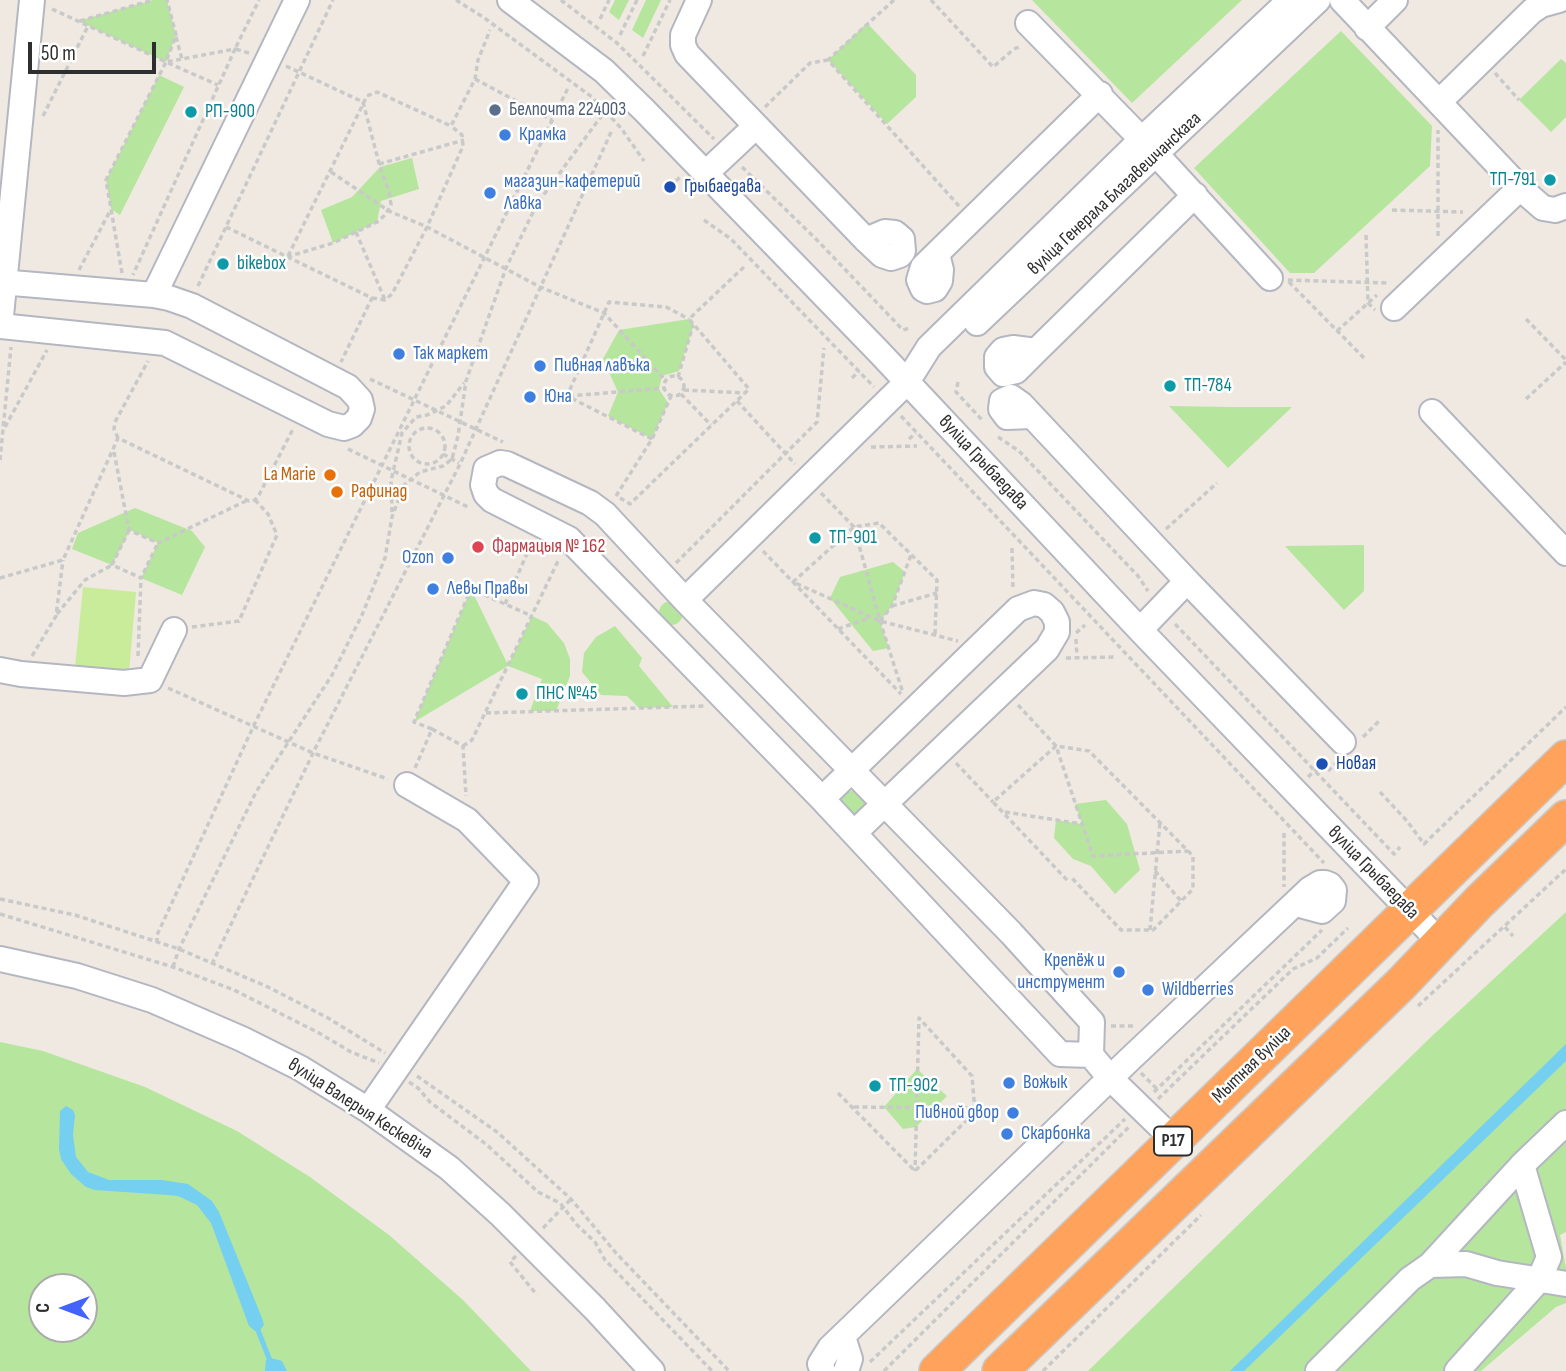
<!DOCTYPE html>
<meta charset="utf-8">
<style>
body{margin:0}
#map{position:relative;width:1566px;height:1371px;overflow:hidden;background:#efe9e1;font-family:"Sofia Sans Condensed",sans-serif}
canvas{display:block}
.north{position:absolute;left:28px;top:1273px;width:70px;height:70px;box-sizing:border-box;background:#fff;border:2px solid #ababab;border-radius:50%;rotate:270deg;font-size:19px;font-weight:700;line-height:28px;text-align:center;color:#2e2e2e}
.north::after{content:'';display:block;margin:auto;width:24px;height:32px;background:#4264fb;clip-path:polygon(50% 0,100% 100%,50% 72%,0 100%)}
.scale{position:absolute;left:28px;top:42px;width:128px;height:32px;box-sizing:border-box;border:4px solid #2e2e2e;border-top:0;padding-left:9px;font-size:21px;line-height:24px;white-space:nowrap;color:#2e2e2e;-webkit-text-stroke:5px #fff;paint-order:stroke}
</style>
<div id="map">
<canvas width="1566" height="1371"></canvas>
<div class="north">С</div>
<div class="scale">50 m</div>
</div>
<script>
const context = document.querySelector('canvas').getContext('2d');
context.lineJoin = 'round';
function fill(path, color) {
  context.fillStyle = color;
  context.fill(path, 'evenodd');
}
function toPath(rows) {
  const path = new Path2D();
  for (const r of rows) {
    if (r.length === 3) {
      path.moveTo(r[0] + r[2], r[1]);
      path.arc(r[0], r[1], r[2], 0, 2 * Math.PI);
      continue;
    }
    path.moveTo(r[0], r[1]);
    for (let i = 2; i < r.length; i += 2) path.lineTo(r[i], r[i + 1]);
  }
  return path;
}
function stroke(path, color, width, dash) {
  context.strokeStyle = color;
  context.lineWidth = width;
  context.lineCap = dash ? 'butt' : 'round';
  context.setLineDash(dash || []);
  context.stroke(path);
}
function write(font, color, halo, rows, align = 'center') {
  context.font = font + ' "Sofia Sans Condensed",sans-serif';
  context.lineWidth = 5;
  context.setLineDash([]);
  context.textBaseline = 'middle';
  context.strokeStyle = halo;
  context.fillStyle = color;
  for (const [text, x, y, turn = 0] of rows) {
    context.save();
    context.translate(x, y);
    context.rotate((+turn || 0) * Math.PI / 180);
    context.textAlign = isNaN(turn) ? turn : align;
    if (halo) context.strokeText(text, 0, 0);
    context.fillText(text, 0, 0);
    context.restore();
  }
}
fill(toPath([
 [153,0,167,0,176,35,166,62,78,21],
 [615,0,629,0,619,20,609,12],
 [646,0,661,0,643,38,632,30],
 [1032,0,1242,0,1132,103],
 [867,23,916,75,916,97,887,124,828,60],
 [1341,31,1432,126,1430,166,1314,273,1290,273,1194,168],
 [1561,59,1566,63,1566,117,1551,132,1519,100],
 [159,75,184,87,120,215,111,209,106,180],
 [412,158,419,189,381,201,377,222,333,243,321,210,352,197,380,167],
 [689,319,694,324,679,371,662,376,659,389,668,403,652,439,608,416,618,392,603,359,619,330],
 [1169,406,1230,407,1292,407,1228,468],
 [135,508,192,531,205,547,182,595,141,578,158,543,130,530,112,565,72,549,78,533],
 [1364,545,1364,591,1344,610,1285,546],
 [893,562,905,572,892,606,880,621,889,648,873,651,830,598,840,577],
 [471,589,508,665,532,616,547,623,564,643,570,659,570,676,556,711,530,711,542,679,508,666,414,722],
 [671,613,12],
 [615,626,642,658,639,666,673,707,639,708,627,696,601,695,582,672,584,653,596,637],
 [853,803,12],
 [1106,800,1127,824,1140,870,1115,894,1091,866,1073,859,1054,838,1056,820,1082,824,1075,804],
 [1566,912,1566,1232,1560,1235,1566,1268,1566,1303,1556,1307,1481,1371,1088,1371,1432,1036],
 [0,1042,43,1051,145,1087,237,1131,310,1177,389,1235,463,1300,531,1371,0,1371],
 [42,1287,84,1287,84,1329,42,1329],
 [917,1069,947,1096,916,1127,903,1129,884,1107]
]), '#b6e59e');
fill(toPath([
 [83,587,136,592,129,672,75,667]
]), '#c9ec9a');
fill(toPath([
 [1566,1044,1566,1061,1244,1371,1230,1371],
 [66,1106,73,1110,75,1115,73,1135,76,1157,88,1172,109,1180,162,1180,188,1184,212,1201,219,1212,262,1318,264,1325,260,1330,255,1331,249,1326,211,1223,197,1205,178,1196,168,1195,95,1190,86,1187,71,1174,61,1159,59,1149,60,1111],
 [271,1358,282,1361,287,1371,265,1371,266,1360]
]), '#75cff0');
stroke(toPath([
 [256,1325,274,1371]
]), '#75cff0', 5);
const minor = toPath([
 [510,0,604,71,645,111,879,352,1140,630,1440,942],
 [699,0,683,35,683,45,687,54,866,240,882,255,891,258,900,255,903,251,902,239,895,233,885,232,866,240],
 [1342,0,1520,188,1394,308],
 [1028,23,1157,155,1270,278],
 [1367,28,1395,0],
 [1439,102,1532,11,1541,5,1559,0],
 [706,173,756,126],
 [1520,188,1543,208,1555,210,1566,206],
 [937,254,941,270,940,281,935,289,927,291,923,289,919,280,923,267,1100,94],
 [0,282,154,295,297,0],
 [977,323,1318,0],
 [0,326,165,343,328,424,344,428,352,425,359,418,362,409,360,400,348,387,192,306,169,298,154,295],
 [0,326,32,0],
 [1036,351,1013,348,1003,350,997,357,997,367,1003,374,1016,371,1036,351,1195,195],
 [1432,412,1566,553],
 [1032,416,1007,417,1001,409,1002,401,1011,397,1021,404,1187,581],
 [685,600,907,382,929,347,1142,139,1290,0],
 [1140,630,1187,581,1343,742],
 [0,670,21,674,124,683,150,680,174,630],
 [822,799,1018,609,1034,603,1044,605,1052,612,1057,622,1057,632,1047,649,854,833],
 [0,959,77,976,152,1000,242,1039,300,1068,368,1110,449,1168,500,1214,595,1309,652,1371],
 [1091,1055,1060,1054,822,799,569,539,492,500,486,494,483,485,486,469,500,463,507,464,590,503,605,514,685,600,1011,933,1092,1022,1091,1055,1110,1078,1174,1140],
 [368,1110,526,881,467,820,407,785],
 [1430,1265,1522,1165,1566,1123],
 [843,1337,850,1359,846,1371],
 [823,1371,820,1364,830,1348,1129,1060,1310,889,1320,883,1325,883,1330,885,1334,890,1333,901,1322,911,1296,904],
 [1318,1371,1410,1279,1430,1265,1466,1264,1497,1273,1566,1284],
 [1457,1371,1539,1280,1549,1257,1522,1165]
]);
const highway = toPath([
 [937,1371,1566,758],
 [1000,1371,1401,984,1479,902,1566,818]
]);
stroke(minor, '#b4b7c1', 28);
stroke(highway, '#c9c9c9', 38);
stroke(toPath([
 [456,0,483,17,592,97,621,128,644,161],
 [561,0,617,43,714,139],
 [894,0,828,60,959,206],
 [931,0,993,67,1014,49,1022,46],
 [52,9,166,62,235,49,133,275],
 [600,19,609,0],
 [80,21,153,0],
 [620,35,637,0],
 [176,37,182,59],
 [249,53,235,49,259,0],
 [643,56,670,0],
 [168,63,218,85],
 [286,66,363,102,380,167,389,191,391,205,385,215,377,222,333,243,290,256],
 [1495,73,1519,100],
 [475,79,552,120],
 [765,107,810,63,828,60],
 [43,116,88,26],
 [379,164,464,140],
 [742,167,816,239,903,330,910,328],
 [331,172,389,211,427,227,540,287,604,313,666,381],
 [670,187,681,176],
 [1392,210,1463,212],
 [704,220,731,239,874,387],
 [226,227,372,298,341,362],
 [356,232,385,300],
 [1366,235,1368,303,1375,310],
 [1438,236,1438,130],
 [288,256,367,96,377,92,451,126,475,79,478,60,490,30],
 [79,270,110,211],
 [122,273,106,180,166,62,176,35,167,0],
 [198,286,333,0],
 [372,298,385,300,392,294,427,227,463,146,462,135,451,126],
 [1526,319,1566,360],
 [1337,331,1377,295],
 [1364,358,1287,280,1389,283],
 [674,386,10],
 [678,377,693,325],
 [852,378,859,371],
 [370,379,503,442],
 [958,382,956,392,983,421],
 [684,390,744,393],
 [681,394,711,425],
 [569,396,665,388],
 [1526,399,1566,362],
 [737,401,795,464],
 [901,416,1324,863],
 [5,427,47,350],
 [427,446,18],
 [998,437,1019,451,1138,576,1148,591],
 [118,438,114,429,115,422,148,361],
 [652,439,567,396,609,302,666,307,689,319],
 [909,439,916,433],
 [871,447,917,446],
 [348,449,470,508],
 [114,452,129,530,158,543,246,501],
 [443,454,459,463],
 [0,460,11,347],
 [821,493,854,527,880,621,903,693],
 [616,496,652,439,671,396],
 [620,498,630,504,749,389,689,319,746,265],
 [392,512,391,481,402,433,416,417,427,415,446,406,464,383],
 [1166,529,1217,483],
 [129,530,112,565,141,578,158,543],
 [1012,548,1013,589],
 [763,551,901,694],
 [676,563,817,422,824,348],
 [0,578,63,560,118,438,249,501,255,500,259,495,293,429],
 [505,604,532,542],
 [892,606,937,593],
 [57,614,85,580,112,565],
 [880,621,892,606,911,555],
 [1175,624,1394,854,1400,847],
 [192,627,239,621,277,535,268,514,255,500],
 [838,629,869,618],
 [1076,633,1085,625],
 [935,634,937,580,879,523,854,527,793,582,880,621,958,641],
 [1076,639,1077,658],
 [32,656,56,616,63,560],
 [138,656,141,578],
 [1066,658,1116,657],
 [168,688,313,753,388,779],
 [1018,705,1056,746,1093,856,1188,851],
 [486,713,704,706],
 [432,729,414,722,471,589,532,616],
 [1363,737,1381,719],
 [463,746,472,740,559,559],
 [1349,760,1360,771],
 [956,763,993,802],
 [415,768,432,729,463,746,466,796],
 [1328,771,1337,762],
 [1308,777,1322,764],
 [1380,792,1407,821,1424,844,1566,707],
 [1005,812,1082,824],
 [1284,833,1284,887],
 [1155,871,1181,901],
 [1067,880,993,802,1056,746,1089,751,1193,856,1193,889,1153,930,1121,930,1071,877],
 [0,899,75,915,179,949,268,987,328,1018,385,1053],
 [0,914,173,967,234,990,319,1033,351,1052,379,1063],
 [1505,927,1513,936],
 [1150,930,1160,822],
 [157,943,157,935,254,725,568,88],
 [212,964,313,753,460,464,612,130],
 [173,967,179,949,256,792,332,675,362,615,385,558,392,517,404,485,420,472,443,466,452,459,458,436,466,381,506,268,537,204,605,111],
 [1418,1006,1566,869],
 [1111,1026,1135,1026],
 [1141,1073,1157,1089],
 [417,1076,497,1132,571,1199,616,1253,729,1371],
 [409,1082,418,1088,430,1102,487,1145,538,1192,560,1203,577,1225,595,1242,605,1260,712,1371],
 [1154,1092,1322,930],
 [838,1093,915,1171,975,1112,972,1076,919,1018,915,1171],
 [1158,1099,1293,969,1317,958,1348,928],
 [854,1107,974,1108],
 [543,1228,571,1199],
 [516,1256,510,1262,537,1295],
 [870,1362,1125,1119],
 [884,1371,1130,1126],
 [1043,1371,1201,1215]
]), '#c9c9c9', 3.5, [5, 3.5]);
stroke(minor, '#fff', 24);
stroke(highway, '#ffa35c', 35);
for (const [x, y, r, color] of [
 [495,110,7,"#5c6f8a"],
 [191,112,7,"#0f9aa8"],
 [505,135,7,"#3f7fe0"],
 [1550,180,7,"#0f9aa8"],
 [670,187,7,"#1a4fb4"],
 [490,193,7,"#3f7fe0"],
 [223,264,7,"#0f9aa8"],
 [399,354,7,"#3f7fe0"],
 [540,366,7,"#3f7fe0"],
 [1170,386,7,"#0f9aa8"],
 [530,397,7,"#3f7fe0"],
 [330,475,7,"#e8710a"],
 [337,492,7,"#e8710a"],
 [815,538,7,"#0f9aa8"],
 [478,547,7,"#e0444e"],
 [448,558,7,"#3f7fe0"],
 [433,589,7,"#3f7fe0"],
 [522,694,7,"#0f9aa8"],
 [1322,764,7,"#1a4fb4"],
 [1119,972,7,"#3f7fe0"],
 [1148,990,7,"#3f7fe0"],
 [1009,1083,7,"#3f7fe0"],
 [875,1086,7,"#0f9aa8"],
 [1013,1113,7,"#3f7fe0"],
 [1007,1134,7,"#3f7fe0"]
]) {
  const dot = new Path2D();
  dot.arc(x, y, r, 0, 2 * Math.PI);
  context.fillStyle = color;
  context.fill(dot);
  stroke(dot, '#fff', 2.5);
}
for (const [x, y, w] of [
 [1173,1141,38]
]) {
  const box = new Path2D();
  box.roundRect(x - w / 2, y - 14.5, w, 29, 5);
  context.fillStyle = '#fff';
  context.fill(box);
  stroke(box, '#2e2e2e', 2);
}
write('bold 18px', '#2e2e2e', null, [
 ["Р17",1173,1141]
]);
write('19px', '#4e5e75', '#fff', [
 ["Белпочта 224003",509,110]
], 'left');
write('19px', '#0d838f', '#fff', [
 ["РП-900",205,112],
 ["ТП-791",1536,180,"right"],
 ["bikebox",237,264],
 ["ТП-784",1184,386],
 ["ТП-901",829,538],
 ["ПНС №45",536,694],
 ["ТП-902",889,1086]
], 'left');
write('19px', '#366cbe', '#fff', [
 ["Крамка",519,135],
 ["магазин-кафетерий",504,182],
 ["Лавка",504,204],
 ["Так маркет",413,354],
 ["Пивная лавъка",554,366],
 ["Юна",544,397],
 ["Ozon",434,558,"right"],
 ["Левы Правы",447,589],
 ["Крепёж и",1105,961,"right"],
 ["инструмент",1105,983,"right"],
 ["Wildberries",1162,990],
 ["Вожык",1023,1083],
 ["Пивной двор",999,1113,"right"],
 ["Скарбонка",1021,1134]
], 'left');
write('19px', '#164399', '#fff', [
 ["Грыбаедава",684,187],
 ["Новая",1336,764]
], 'left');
write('19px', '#2e2e2e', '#fff', [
 ["вуліца Генерала Благавешчанскага",1115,194,-43],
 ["вуліца Грыбаедава",983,463,47],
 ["вуліца Грыбаедава",1373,873,46],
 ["Мытная вуліца",1252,1065,-44],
 ["вуліца Валерыя Кескевіча",360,1109,33]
]);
write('19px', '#c56008', '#fff', [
 ["La Marie",316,475],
 ["Рафинад",351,492,"left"]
], 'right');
write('19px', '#be3a42', '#fff', [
 ["Фармацыя № 162",492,547]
], 'left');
</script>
